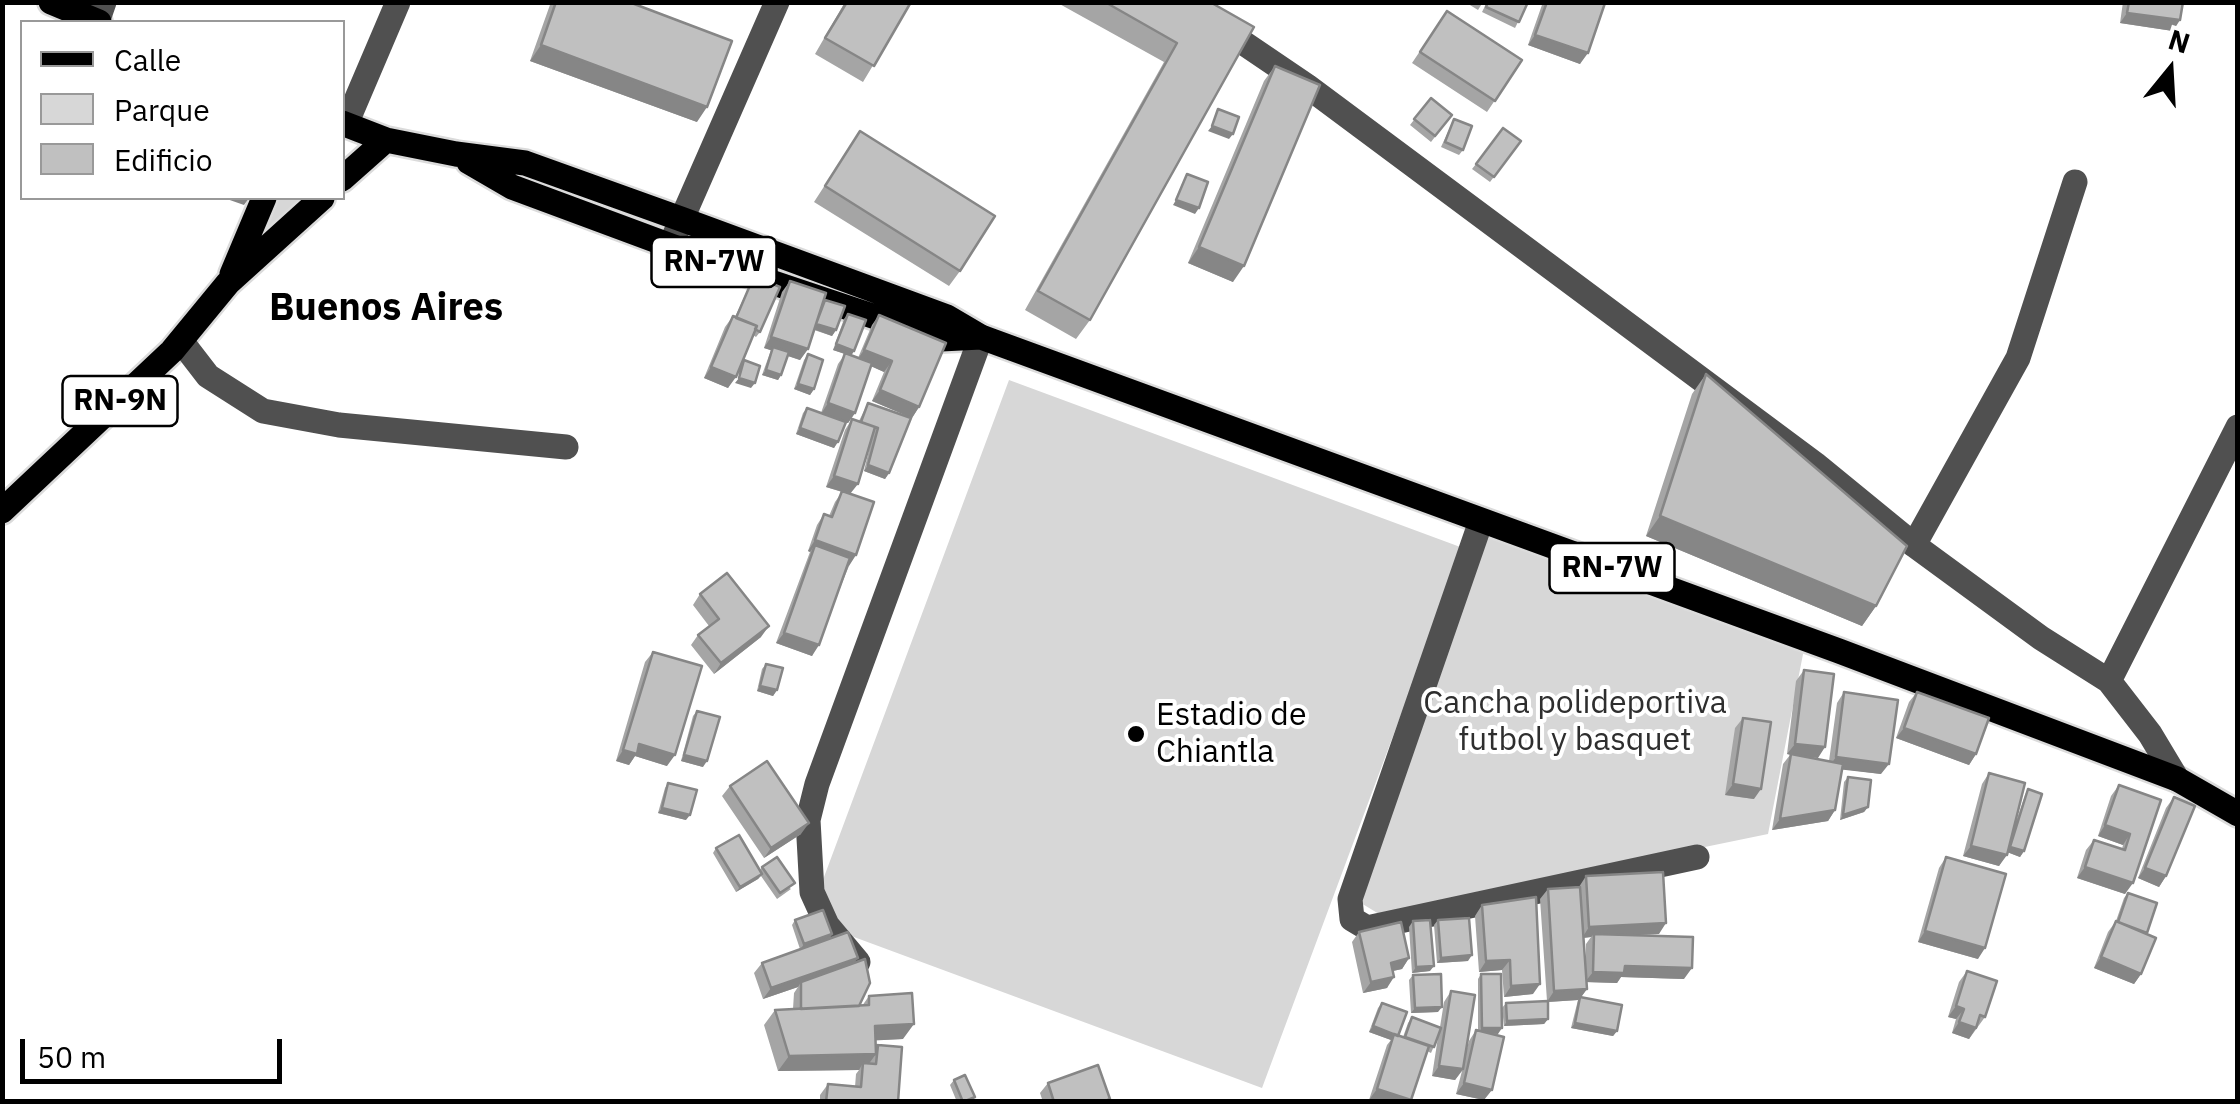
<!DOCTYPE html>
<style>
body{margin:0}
#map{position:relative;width:2240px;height:1104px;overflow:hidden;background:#fff;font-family:"IBM Plex Sans",sans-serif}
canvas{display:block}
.frame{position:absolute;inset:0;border:5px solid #000;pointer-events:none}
.legend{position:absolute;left:20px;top:20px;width:325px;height:180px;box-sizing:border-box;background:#fff;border:2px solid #999;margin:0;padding:12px 18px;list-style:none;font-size:30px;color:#000}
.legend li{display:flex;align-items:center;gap:20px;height:50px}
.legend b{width:50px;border:2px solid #999}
.north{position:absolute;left:2120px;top:20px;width:100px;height:100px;-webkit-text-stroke:8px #fff;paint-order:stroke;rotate:18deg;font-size:28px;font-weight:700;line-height:40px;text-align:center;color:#000}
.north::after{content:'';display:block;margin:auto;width:35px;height:45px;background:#000;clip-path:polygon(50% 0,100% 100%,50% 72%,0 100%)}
.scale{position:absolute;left:20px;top:1039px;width:262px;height:45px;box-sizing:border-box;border:5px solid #000;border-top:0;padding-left:12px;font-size:30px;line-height:35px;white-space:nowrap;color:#000;-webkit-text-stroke:8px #fff;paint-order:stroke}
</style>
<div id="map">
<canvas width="2240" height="1104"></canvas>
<div class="frame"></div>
<ul class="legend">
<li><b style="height:12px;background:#000"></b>Calle</li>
<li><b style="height:28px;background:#d7d7d7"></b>Parque</li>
<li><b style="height:28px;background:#c0c0c0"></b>Edificio</li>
</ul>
<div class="north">N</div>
<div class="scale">50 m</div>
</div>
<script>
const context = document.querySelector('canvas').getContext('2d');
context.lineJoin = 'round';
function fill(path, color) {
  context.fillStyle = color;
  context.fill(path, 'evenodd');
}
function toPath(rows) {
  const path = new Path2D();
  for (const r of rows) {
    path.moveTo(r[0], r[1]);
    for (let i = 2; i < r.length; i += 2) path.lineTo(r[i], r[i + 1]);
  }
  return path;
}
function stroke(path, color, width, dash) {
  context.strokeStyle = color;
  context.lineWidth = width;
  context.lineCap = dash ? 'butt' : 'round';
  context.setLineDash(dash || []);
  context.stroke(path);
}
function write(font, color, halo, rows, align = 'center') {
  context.font = font + ' "IBM Plex Sans",sans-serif';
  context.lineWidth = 8;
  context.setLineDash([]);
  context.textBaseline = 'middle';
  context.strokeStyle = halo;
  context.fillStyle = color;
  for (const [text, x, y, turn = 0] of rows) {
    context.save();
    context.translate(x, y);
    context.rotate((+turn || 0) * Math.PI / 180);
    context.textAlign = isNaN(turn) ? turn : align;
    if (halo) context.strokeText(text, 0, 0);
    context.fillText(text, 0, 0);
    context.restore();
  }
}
fill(toPath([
 [265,198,322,198,230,282],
 [1009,380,1463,548,1262,1088,808,920],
 [1484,535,1804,649,1768,834,1379,914,1356,900]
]), '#d7d7d7');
const major = toPath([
 [51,2,99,22],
 [342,123,386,140,456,154,525,163,681,219,947,317,981,337,1839,651,2177,779,2238,814],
 [469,162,512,187,741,272,941,339,981,337],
 [342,179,386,140],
 [232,274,264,198],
 [2,511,172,351,228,283,322,198]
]);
stroke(major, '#dbdbdb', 30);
stroke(toPath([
 [1183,2,1307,86,1815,464,1914,545,2041,638,2109,681,2150,734,2177,779],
 [97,22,104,2],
 [346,124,398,2],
 [670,246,777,2],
 [181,341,208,376,263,411,339,425,566,447],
 [1481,521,1350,899,1352,919,1367,928,1697,857],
 [1914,545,2018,358,2075,182],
 [2109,681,2238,427],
 [858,962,827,925,812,892,808,820,817,784,981,337]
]), '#505050', 25);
stroke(major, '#000', 25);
fill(toPath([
 [551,2,629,2,697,122,530,61],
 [845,2,911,2,863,82,815,54],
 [1056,2,1210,2,1090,320,1076,339,1025,310,1164,62],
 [1465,2,1483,2,1478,10],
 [1487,2,1528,2,1515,28,1482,12],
 [1543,2,1603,2,1580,64,1528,45],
 [2123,2,2183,2,2173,31,2120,23],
 [1447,11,1522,60,1487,112,1412,63],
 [1275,66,1233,282,1188,263,1264,81],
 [1431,98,1452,115,1431,142,1410,125],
 [1454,119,1463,150,1459,155,1441,147],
 [860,131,960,271,949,286,814,202],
 [1521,141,1490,182,1472,169,1476,164],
 [754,276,760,332,756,337,753,335,728,388,704,378,725,327,733,316,735,317],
 [790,281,822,304,836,330,832,336,814,330,808,349,800,360,788,356,781,375,778,380,762,375,771,350,764,348,782,292],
 [848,314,854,351,851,355,858,358,872,325,879,315,919,407,912,418,872,401,884,372,871,366,855,413,848,423,846,423,834,448,796,434,803,413,807,408,821,413,838,364,845,354,833,350,844,319],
 [808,354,814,389,810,395,794,389,804,360],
 [1706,374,1876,606,1862,626,1646,536,1692,394],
 [868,403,911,418,889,473,885,479,864,471,873,433,850,494,849,566,812,656,776,643,810,552,808,551,817,525,824,514,829,516,835,502,842,492,826,487,845,430,852,419,859,421],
 [700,594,761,637,714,674,691,645,698,635,709,626,693,605],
 [653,652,667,766,635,756,629,765,616,761,645,662],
 [766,664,777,690,773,696,757,691,762,669],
 [1804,670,1818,758,1804,756,1829,761,1837,703,1844,692,1881,774,1842,769,1835,810,1828,821,1772,830,1783,764,1790,755,1787,754,1796,681],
 [1917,692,1976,754,1969,765,1896,738,1909,702],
 [697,711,703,767,681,761,693,716],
 [1743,718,1754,799,1725,795,1735,728],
 [1989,773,2011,837,2025,795,2028,789,2024,851,2020,857,2007,852,1999,866,1963,856,1982,784],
 [1848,777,1868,807,1864,812,1840,820,1844,782],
 [668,783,686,820,658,813,665,788],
 [2119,785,2161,800,2125,894,2077,878,2086,850,2094,840,2122,849,2123,845,2098,836,2111,796],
 [730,786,801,834,764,858,722,796],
 [2174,797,2166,876,2159,887,2138,878,2166,808],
 [716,848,760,870,762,867,791,889,777,899,761,876,758,879,736,892,713,853],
 [1946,857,1978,959,1918,942,1939,868],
 [1586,876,1659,934,1632,935,1684,979,1621,977,1617,983,1586,982,1587,989,1581,997,1617,1031,1613,1036,1571,1028,1578,1000,1548,1002,1548,1019,1544,1024,1504,1026,1502,1008,1506,1003,1547,1001,1540,899,1548,889,1579,887],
 [1591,937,1586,944,1586,974,1583,938],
 [2128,893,2147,934,2141,974,2134,984,2094,968,2108,932,2116,921,2124,898],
 [1482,905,1533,994,1504,997,1502,970,1479,972,1475,916],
 [795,920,832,934,829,939,854,963,859,1006,862,1006,869,996,903,1039,876,1040,876,1048,878,1045,898,1102,820,1102,820,1095,828,1084,855,1087,856,1074,859,1070,778,1071,764,1025,775,1010,793,1009,794,993,798,987,763,999,754,973,762,963,800,949,792,925],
 [1438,920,1468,961,1437,963,1434,925],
 [1413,921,1430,971,1412,973,1409,927],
 [1359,932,1409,958,1402,969,1393,971,1387,988,1363,993,1352,942],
 [1967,971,1985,1017,1969,1039,1952,1033,1956,1019,1948,1017,1959,982],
 [1481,974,1498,1034,1491,1033,1484,1100,1456,1094,1462,1071,1455,1080,1432,1076,1438,1037,1431,1053,1427,1051,1410,1102,1375,1102,1369,1100,1387,1045,1391,1040,1369,1032,1378,1008,1382,1003,1399,1036,1403,1037,1408,1023,1412,1017,1440,1027,1444,1002,1451,991,1464,1059,1469,1041,1476,1030,1478,1030,1478,979],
 [1413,975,1438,1012,1411,1013,1409,980],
 [954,1080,972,1102,957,1102,950,1085],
 [1048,1083,1109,1102,1043,1102,1040,1093]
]), '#a5a5a5');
fill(toPath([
 [2127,13,2180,20,2173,31,2120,23],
 [1535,35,1588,53,1580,64,1528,45],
 [541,45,707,107,697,122,530,61],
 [1212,126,1233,134,1229,139,1208,131],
 [224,198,249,198,244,205],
 [1176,200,1199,208,1195,214,1173,205],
 [1199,247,1244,266,1233,282,1188,263],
 [816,324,836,330,832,336,813,329],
 [771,337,808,349,800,360,764,348],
 [836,344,854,351,851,356,833,350],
 [864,350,892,361,884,372,857,360],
 [711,367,736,377,728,388,704,378],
 [766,370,781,375,778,380,762,375],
 [739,378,755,383,751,388,735,383],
 [798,384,814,389,810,395,794,389],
 [880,390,919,407,912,418,872,401],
 [828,403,855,413,848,423,821,414],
 [800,428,838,442,834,448,796,434],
 [868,465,889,473,885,479,864,471],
 [834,476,858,484,850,494,826,487],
 [1660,516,1876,606,1862,626,1646,536],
 [815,540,856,555,849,566,812,553,815,545,810,552,808,551],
 [769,626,761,637,714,674,721,663],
 [784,633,819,645,812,656,776,643],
 [760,686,777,690,773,696,757,691],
 [1904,728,1976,754,1969,765,1896,738],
 [639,744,675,755,667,766,635,756,629,765,616,761,623,750],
 [1795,744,1825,747,1818,758,1787,754],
 [684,755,707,761,703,767,681,761],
 [1836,757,1889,764,1881,774,1828,768],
 [1733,784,1761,789,1754,799,1725,795],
 [1868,807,1864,812,1840,820,1843,815],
 [662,808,690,815,686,820,658,813],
 [1835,810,1828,821,1772,830,1780,819],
 [809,823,801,834,764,858,771,848],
 [2105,825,2130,834,2123,845,2098,836],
 [1971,846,2007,855,1999,866,1963,856],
 [2010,847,2024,851,2020,857,2007,852],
 [2085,867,2133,883,2125,894,2077,878],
 [2145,868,2166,876,2159,887,2138,878],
 [762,874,758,879,736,892,740,887],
 [1666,923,1659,934,1594,937,1594,934,1591,937,1582,938,1589,927],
 [1925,931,1985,948,1978,959,1918,942],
 [832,934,828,940,800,950,804,944],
 [1472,955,1468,961,1437,963,1441,958],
 [2101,957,2141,974,2134,984,2094,968],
 [858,958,850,968,801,982,798,987,763,999,771,988],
 [1409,958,1402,969,1383,973,1391,963],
 [1510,960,1502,970,1479,972,1486,961],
 [1434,966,1430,971,1412,973,1416,967],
 [1625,966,1692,968,1684,979,1621,977,1617,983,1585,982,1593,972],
 [1394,977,1387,988,1363,993,1371,982],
 [1540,984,1533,994,1504,997,1511,986],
 [1587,989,1579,1000,1580,997,1578,1000,1547,1002,1554,991],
 [1956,1006,1964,1009,1956,1019,1948,1017],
 [1442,1007,1438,1012,1411,1013,1415,1008],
 [1548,1019,1544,1024,1504,1026,1507,1021],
 [1959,1022,1976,1028,1969,1039,1952,1033],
 [1575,1023,1617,1031,1613,1036,1571,1028],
 [914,1024,903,1039,865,1041,875,1026],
 [1373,1026,1394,1035,1391,1040,1369,1032],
 [1482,1028,1502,1028,1498,1034,1478,1033],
 [876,1054,865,1069,863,1063,859,1070,778,1071,789,1056],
 [1439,1066,1463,1069,1455,1080,1432,1076],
 [1464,1083,1492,1090,1484,1100,1456,1094],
 [1377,1089,1411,1100,1410,1102,1375,1102,1369,1100]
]), '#868686');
const building = toPath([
 [556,2,629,2,732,41,707,107,541,45,556,2],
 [847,2,911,2,874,66,825,38,847,2],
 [1105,2,1210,2,1254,27,1090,320,1038,291,1177,43,1105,2],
 [1488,2,1528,2,1519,22,1486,7,1488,2],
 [1547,2,1605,3,1588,53,1535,35,1547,2],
 [2129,2,2183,2,2180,20,2127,13,2129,2],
 [1447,11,1522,60,1495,101,1420,52,1447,11],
 [1275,66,1320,85,1244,266,1199,247,1275,66],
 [1431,98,1452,115,1435,136,1414,119,1431,98],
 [1218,109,1239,117,1233,134,1212,126,1218,109],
 [1454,119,1472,126,1463,150,1445,142,1454,119],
 [1503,128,1521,141,1494,177,1476,164,1503,128],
 [860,131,995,216,960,271,825,186,860,131],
 [1187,174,1208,182,1199,208,1176,200,1187,174],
 [754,276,780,287,760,332,755,329,757,326,736,318,754,276],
 [790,281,826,293,808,349,771,337,790,281],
 [825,300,845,306,836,330,816,324,825,300],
 [848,314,866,320,854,351,836,344,848,314],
 [879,315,946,343,919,407,880,390,892,361,864,350,879,315],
 [733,316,757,326,736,377,711,367,733,316],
 [773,347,789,352,781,375,766,370,773,347],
 [845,353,872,363,855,413,828,403,845,353],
 [808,354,823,360,814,389,798,384,808,354],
 [744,360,760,366,755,383,739,378,744,360],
 [1706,374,1907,546,1876,606,1660,516,1706,374],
 [868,403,911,418,889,473,868,465,878,428,861,422,868,403],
 [807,408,846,422,838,442,800,428,807,408],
 [852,419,875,427,858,484,834,476,852,419],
 [842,491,874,502,856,555,815,540,824,514,832,517,842,491],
 [815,545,850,558,819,645,784,633,815,545],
 [727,573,769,626,721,663,698,635,719,619,700,594,727,573],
 [653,652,702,666,675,755,639,744,637,754,623,750,653,652],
 [766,664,783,668,777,690,760,686,766,664],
 [1804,670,1834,674,1825,747,1795,744,1804,670],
 [1844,692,1898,700,1889,764,1836,757,1844,692],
 [1917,692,1989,718,1976,754,1904,728,1917,692],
 [697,711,720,717,707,761,684,755,697,711],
 [1743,718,1771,722,1761,789,1733,784,1743,718],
 [1791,754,1843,764,1835,810,1780,819,1791,754],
 [767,761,809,823,771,848,730,786,767,761],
 [1989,773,2025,783,2007,855,1971,846,1989,773],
 [1848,777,1871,780,1868,807,1843,815,1848,777],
 [668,783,697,790,690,815,662,808,668,783],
 [2119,785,2161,800,2133,883,2085,867,2094,840,2125,850,2130,834,2105,825,2119,785],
 [2028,789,2042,794,2024,851,2010,847,2028,789],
 [2174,797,2195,806,2166,876,2145,868,2174,797],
 [739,835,762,874,740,887,716,848,739,835],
 [777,857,795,883,780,893,762,867,777,857],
 [1946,857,2006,874,1985,948,1925,931,1946,857],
 [1663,872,1666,923,1589,927,1586,876,1663,872],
 [1580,887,1587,989,1554,991,1548,889,1580,887],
 [2128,893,2157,903,2147,933,2118,922,2128,893],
 [1536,897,1540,984,1511,986,1510,960,1486,961,1482,905,1536,897],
 [823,910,832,934,804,944,795,920,823,910],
 [1469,918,1472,955,1441,958,1438,920,1469,918],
 [1430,920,1434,966,1416,967,1413,921,1430,920],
 [2116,921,2156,938,2141,974,2101,957,2116,921],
 [1401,922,1409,958,1391,963,1394,977,1371,982,1359,932,1401,922],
 [848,932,858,958,771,988,762,963,848,932],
 [1594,934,1693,937,1692,968,1625,966,1624,973,1593,972,1594,934],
 [865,959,870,983,859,1006,801,1009,801,982,865,959],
 [1967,971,1997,981,1985,1017,1980,1015,1976,1028,1959,1022,1964,1009,1956,1006,1967,971],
 [1441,974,1442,1007,1415,1008,1413,975,1441,974],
 [1481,974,1501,974,1502,1028,1482,1028,1481,974],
 [1451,991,1475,995,1463,1069,1439,1066,1451,991],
 [912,993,914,1024,875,1026,876,1054,789,1056,775,1010,869,1005,869,996,912,993],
 [1580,997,1622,1005,1617,1031,1575,1023,1580,997],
 [1548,1001,1548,1019,1507,1021,1506,1003,1548,1001],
 [1382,1003,1407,1012,1398,1036,1373,1026,1382,1003],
 [1412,1017,1441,1028,1434,1047,1405,1037,1412,1017],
 [1476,1030,1504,1037,1492,1090,1464,1083,1476,1030],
 [1394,1034,1429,1046,1411,1100,1377,1089,1394,1034],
 [878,1045,902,1047,898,1102,826,1102,828,1084,861,1087,863,1063,876,1064,878,1045],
 [1098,1065,1110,1099,1103,1102,1054,1102,1048,1083,1098,1065],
 [965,1075,975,1097,963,1102,954,1080,965,1075]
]);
fill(building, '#c0c0c0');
stroke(building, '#868686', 2.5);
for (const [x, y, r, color] of [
 [1136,734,10,"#000"]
]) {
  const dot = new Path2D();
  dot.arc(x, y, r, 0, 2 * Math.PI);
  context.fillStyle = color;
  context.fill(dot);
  stroke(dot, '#fff', 4);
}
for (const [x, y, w] of [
 [714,262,125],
 [120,401,115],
 [1612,568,125]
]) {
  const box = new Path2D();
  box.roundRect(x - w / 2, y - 25, w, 50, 8);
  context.fillStyle = '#fff';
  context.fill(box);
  stroke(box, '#000', 2.5);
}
write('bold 30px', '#000', null, [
 ["RN-7W",714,262],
 ["RN-9N",120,401],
 ["RN-7W",1612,568]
]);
write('32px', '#2e2e2e', '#fff', [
 ["Cancha polideportiva",1575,704],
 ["futbol y basquet",1575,741]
]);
write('32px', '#000', '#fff', [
 ["Estadio de",1156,716],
 ["Chiantla",1156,753]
], 'left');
write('bold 38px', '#000', '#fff', [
 ["Buenos Aires",386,309]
]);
</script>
